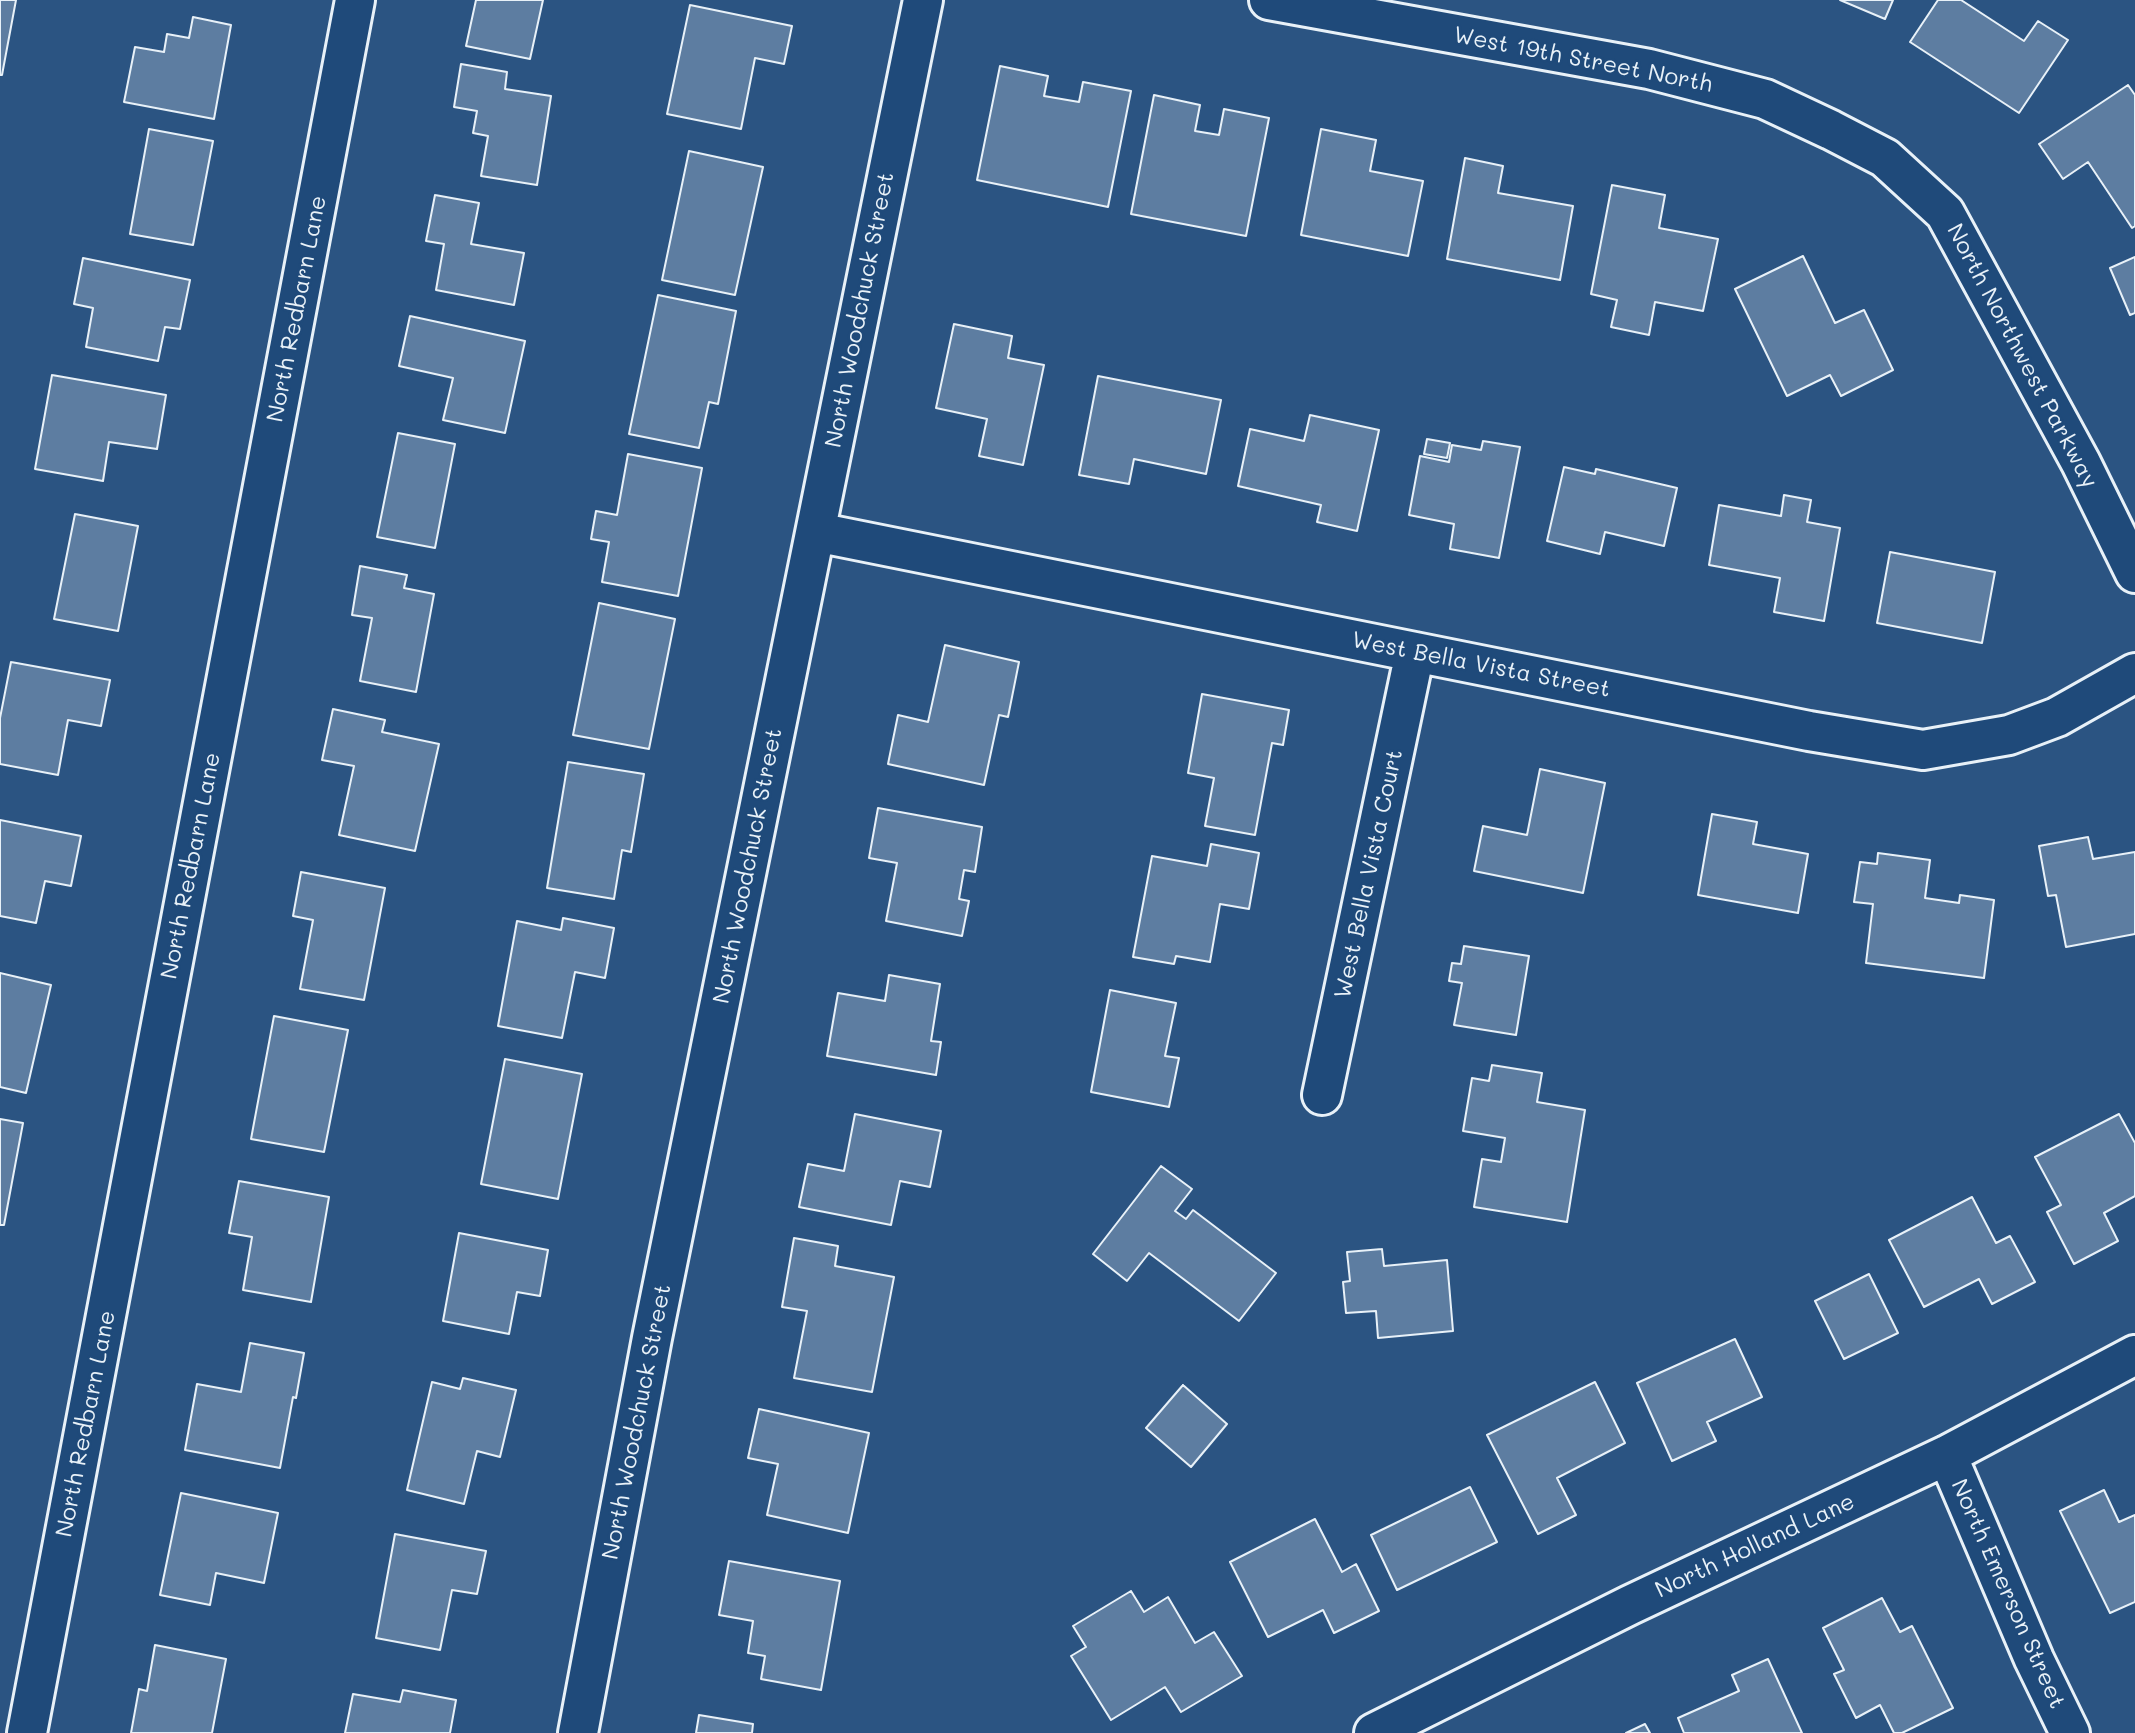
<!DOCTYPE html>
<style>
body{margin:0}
canvas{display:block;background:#2b5482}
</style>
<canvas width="2135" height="1733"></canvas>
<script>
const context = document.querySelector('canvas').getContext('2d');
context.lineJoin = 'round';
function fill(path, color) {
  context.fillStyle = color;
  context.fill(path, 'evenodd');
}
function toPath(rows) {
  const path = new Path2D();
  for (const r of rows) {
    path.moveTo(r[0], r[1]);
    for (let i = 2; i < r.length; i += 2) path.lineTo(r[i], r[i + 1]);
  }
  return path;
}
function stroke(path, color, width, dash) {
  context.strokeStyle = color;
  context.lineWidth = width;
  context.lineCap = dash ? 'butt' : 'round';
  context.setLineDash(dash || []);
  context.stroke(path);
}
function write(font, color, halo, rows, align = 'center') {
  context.font = font + ' Mali,sans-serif';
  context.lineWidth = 5;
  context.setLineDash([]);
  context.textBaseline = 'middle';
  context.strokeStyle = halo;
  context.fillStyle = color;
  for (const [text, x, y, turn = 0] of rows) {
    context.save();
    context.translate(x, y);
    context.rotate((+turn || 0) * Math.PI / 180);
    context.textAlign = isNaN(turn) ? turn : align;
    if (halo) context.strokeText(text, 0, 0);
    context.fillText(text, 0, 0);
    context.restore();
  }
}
const building = toPath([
 [0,0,16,0,2,75,0,75,0,0],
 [476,0,543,0,530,59,466,46,476,0],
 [1840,0,1893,0,1885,19,1840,0],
 [1938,0,1961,0,2024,41,2038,21,2068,40,2019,113,1910,42,1938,0],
 [690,5,792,26,784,64,755,58,741,129,667,114,690,5],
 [193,17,231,25,214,119,124,102,135,47,164,52,167,34,189,38,193,17],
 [461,64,507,72,505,89,551,96,537,185,481,176,488,136,473,133,477,111,454,107,461,64],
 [1000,66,1048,76,1044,96,1079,102,1083,82,1131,91,1108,207,977,180,1000,66],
 [2128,85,2135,95,2135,226,2132,228,2088,162,2063,179,2039,144,2128,85],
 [1154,95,1200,105,1195,131,1219,135,1224,109,1269,118,1246,236,1131,214,1154,95],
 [149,129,213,141,193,245,130,234,149,129],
 [1321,129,1376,140,1370,171,1423,181,1408,256,1301,235,1321,129],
 [689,151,763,167,735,295,662,280,689,151],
 [1465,158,1503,166,1498,193,1573,206,1560,280,1447,259,1465,158],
 [1612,185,1665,195,1659,228,1718,239,1703,311,1655,302,1649,335,1611,327,1617,300,1591,294,1612,185],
 [435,195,479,203,471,244,524,253,514,305,436,290,444,244,426,241,435,195],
 [1803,256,1835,323,1864,310,1893,370,1841,396,1830,375,1787,396,1735,289,1803,256],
 [2135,257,2135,313,2130,315,2110,268,2135,257],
 [83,258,190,280,180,329,165,327,158,361,86,347,93,308,74,304,83,258],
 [658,295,736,311,718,404,709,402,699,448,629,434,658,295],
 [410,316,525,341,505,433,443,420,453,378,399,366,410,316],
 [954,324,1012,336,1008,358,1044,365,1023,465,979,456,987,419,936,408,954,324],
 [52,375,166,395,157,449,109,442,103,481,35,469,52,375],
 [1098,376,1221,400,1206,474,1134,459,1129,484,1079,475,1098,376],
 [1310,415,1379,430,1357,531,1317,522,1321,505,1238,486,1250,429,1304,441,1310,415],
 [398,433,455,444,435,548,377,537,398,433],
 [1427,439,1450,443,1447,458,1424,454,1427,439],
 [1483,441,1520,447,1499,558,1450,549,1454,524,1409,515,1420,456,1449,462,1452,445,1481,450,1483,441],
 [628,454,702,468,678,596,602,582,609,542,591,539,596,511,617,515,628,454],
 [1564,467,1595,474,1596,469,1677,488,1664,546,1605,532,1600,554,1547,541,1564,467],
 [1784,495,1811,500,1807,522,1840,528,1824,621,1774,612,1780,578,1709,565,1719,505,1781,516,1784,495],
 [75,514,138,526,118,631,54,619,75,514],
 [1890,552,1995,572,1982,643,1877,623,1890,552],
 [360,566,407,575,404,588,434,594,416,692,360,681,372,618,352,615,360,566],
 [599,603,675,619,649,749,573,735,599,603],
 [945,645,1019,662,1008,717,999,715,984,785,888,764,898,715,928,722,945,645],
 [11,662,110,680,101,726,68,720,58,775,0,764,0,718,11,662],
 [1202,694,1289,710,1283,745,1272,743,1255,835,1205,826,1214,778,1188,773,1202,694],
 [333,709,385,720,382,732,439,744,415,851,339,835,354,766,322,760,333,709],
 [568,762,644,774,631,852,622,850,614,899,547,888,568,762],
 [1540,769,1605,783,1583,893,1474,871,1483,826,1527,835,1540,769],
 [878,808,982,827,975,872,964,870,959,899,969,901,962,936,886,921,897,863,869,858,878,808],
 [1712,814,1757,822,1753,844,1808,854,1798,913,1698,895,1712,814],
 [0,820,81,836,71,886,45,881,36,923,0,916,0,820],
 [2088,837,2093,859,2135,852,2135,934,2066,947,2056,895,2048,896,2039,846,2088,837],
 [1211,844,1259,853,1249,909,1220,904,1210,962,1176,956,1174,964,1133,957,1152,856,1207,866,1211,844],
 [1878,853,1930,860,1925,898,1959,903,1960,895,1994,900,1984,978,1866,963,1873,904,1854,902,1860,862,1877,864,1878,853],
 [301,872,385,888,364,1000,300,989,313,920,293,916,301,872],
 [563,918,614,928,605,978,575,972,562,1038,498,1026,517,921,561,930,563,918],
 [1464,946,1529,956,1516,1035,1454,1025,1462,983,1449,981,1452,963,1461,964,1464,946],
 [0,973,51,985,26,1093,0,1087,0,973],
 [889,975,940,984,931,1041,941,1042,936,1075,827,1056,838,993,885,1001,889,975],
 [1110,990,1176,1003,1165,1056,1179,1058,1169,1107,1091,1092,1110,990],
 [274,1016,348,1030,324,1152,251,1139,274,1016],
 [505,1059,582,1074,558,1199,481,1184,505,1059],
 [1492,1065,1542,1073,1537,1102,1585,1110,1567,1222,1474,1207,1482,1159,1501,1162,1505,1138,1463,1131,1472,1078,1489,1081,1492,1065],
 [855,1114,941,1131,930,1187,900,1181,891,1225,799,1207,808,1164,844,1171,855,1114],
 [2119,1114,2135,1143,2135,1196,2104,1213,2118,1241,2074,1264,2047,1212,2061,1205,2035,1157,2119,1114],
 [0,1119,23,1123,4,1225,0,1225,0,1119],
 [1161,1166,1192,1189,1175,1211,1186,1219,1193,1210,1276,1273,1239,1321,1149,1253,1127,1281,1093,1254,1161,1166],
 [239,1181,329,1197,311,1302,243,1290,252,1237,229,1233,239,1181],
 [1972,1197,1996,1243,2010,1236,2035,1282,1992,1304,1979,1279,1924,1307,1889,1240,1972,1197],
 [459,1233,548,1250,540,1296,517,1292,509,1334,443,1321,459,1233],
 [794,1238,838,1246,835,1266,894,1277,872,1392,794,1378,807,1311,782,1307,794,1238],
 [1382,1249,1384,1266,1447,1260,1453,1331,1378,1338,1376,1311,1346,1313,1343,1282,1350,1281,1347,1252,1382,1249],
 [1869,1274,1898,1333,1844,1359,1815,1301,1869,1274],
 [1735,1339,1762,1397,1707,1422,1716,1441,1672,1461,1637,1383,1735,1339],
 [250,1343,304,1353,296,1398,293,1397,280,1468,185,1450,197,1384,241,1392,250,1343],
 [463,1378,516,1390,500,1457,477,1451,464,1504,407,1490,432,1382,460,1389,463,1378],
 [1595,1382,1625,1443,1557,1478,1576,1515,1538,1534,1487,1435,1595,1382],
 [1183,1385,1227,1424,1191,1467,1146,1428,1183,1385],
 [759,1409,869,1433,848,1533,767,1515,778,1464,748,1458,759,1409],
 [1470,1487,1497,1542,1397,1590,1371,1535,1470,1487],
 [2104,1490,2119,1522,2135,1515,2135,1602,2110,1613,2060,1511,2104,1490],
 [181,1493,278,1513,264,1583,216,1573,210,1605,160,1595,181,1493],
 [1315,1519,1342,1572,1356,1564,1379,1611,1334,1633,1323,1610,1268,1637,1230,1562,1315,1519],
 [395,1534,486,1551,477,1594,452,1590,440,1650,376,1638,395,1534],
 [729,1561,840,1581,821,1690,761,1679,765,1656,748,1653,753,1621,719,1615,729,1561],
 [1131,1591,1144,1612,1168,1597,1195,1643,1214,1632,1242,1676,1181,1712,1165,1687,1111,1720,1071,1656,1086,1647,1073,1626,1131,1591],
 [1882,1598,1900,1632,1912,1626,1953,1708,1902,1733,1894,1733,1880,1705,1856,1718,1834,1674,1844,1670,1823,1628,1882,1598],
 [155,1645,226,1659,212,1733,131,1733,139,1689,147,1691,155,1645],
 [1768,1659,1802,1733,1684,1733,1678,1718,1739,1691,1732,1675,1768,1659],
 [403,1690,456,1700,450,1733,345,1733,353,1694,400,1702,403,1690],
 [699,1715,753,1724,752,1733,696,1733,699,1715],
 [1645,1724,1650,1733,1626,1733,1645,1724]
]);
fill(building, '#5d7da1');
stroke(building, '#e8f1f8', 2);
const minor = toPath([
 [1269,0,1649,69,1765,99,1831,130,1885,158,1945,213,2081,463,2135,573],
 [816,532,1809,731,1923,750,2009,735,2057,717,2135,673],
 [1322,1095,1415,652],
 [1947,1455,2034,1659,2070,1733],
 [27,1733,355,0],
 [578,1733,652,1338,923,0],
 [1374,1733,1630,1605,1947,1455,2135,1355]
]);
stroke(minor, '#e8f1f8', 44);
stroke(minor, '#1f4a7a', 38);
write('23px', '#e8f1f8', '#1f4a7a', [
 ["West 19th Street North",1583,60,11],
 ["North Redbarn Lane",297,309,-79],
 ["North Woodchuck Street",860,310,-79],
 ["North Northwest Parkway",2022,356,62],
 ["West Bella Vista Street",1481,665,11],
 ["North Redbarn Lane",191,866,-79],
 ["North Woodchuck Street",748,866,-79],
 ["West Bella Vista Court",1369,874,-78],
 ["North Woodchuck Street",637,1422,-79],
 ["North Redbarn Lane",86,1424,-79],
 ["North Holland Lane",1755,1546,-25],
 ["North Emerson Street",2008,1594,66]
]);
</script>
